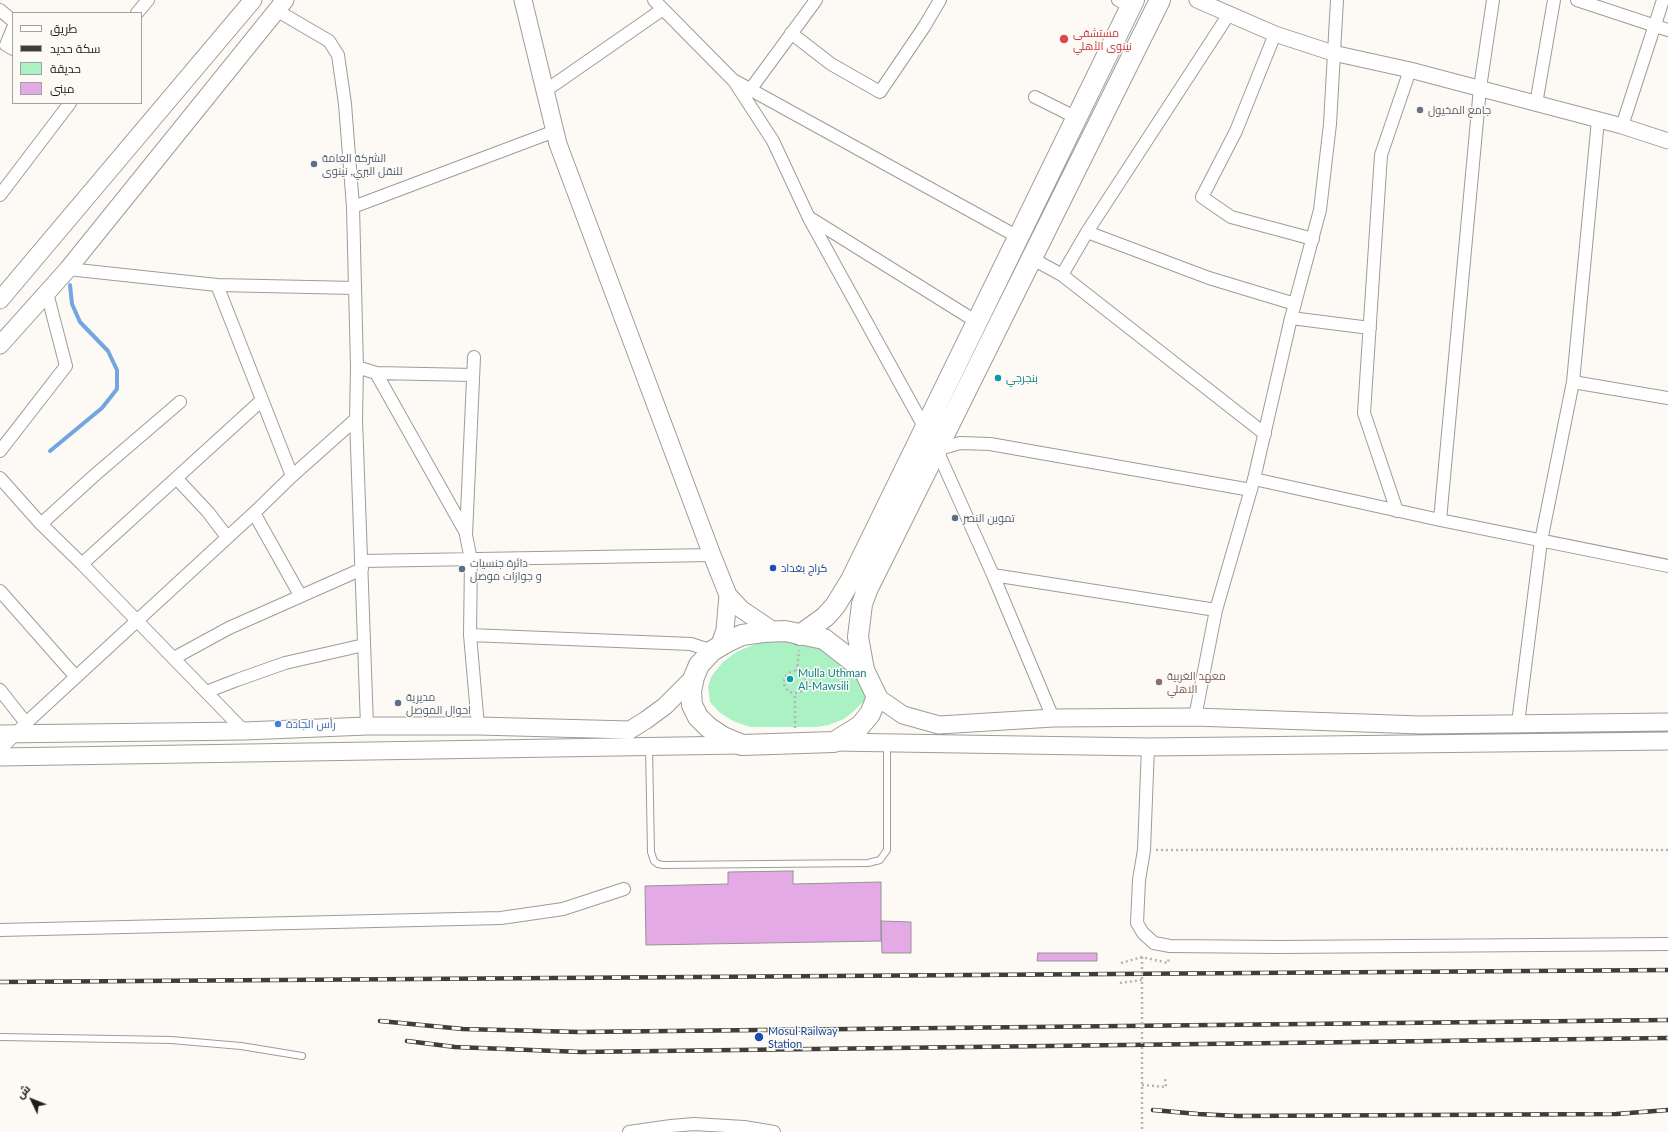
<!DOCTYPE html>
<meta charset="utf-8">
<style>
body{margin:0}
#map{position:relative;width:1668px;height:1132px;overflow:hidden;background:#fdfaf5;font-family:Lato,Cairo,sans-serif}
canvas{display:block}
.legend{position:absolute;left:12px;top:12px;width:130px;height:92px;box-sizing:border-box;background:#fdfaf5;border:1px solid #a4a29e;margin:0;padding:5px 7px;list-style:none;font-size:12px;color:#1e1d1b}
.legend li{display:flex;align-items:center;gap:8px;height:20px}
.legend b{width:20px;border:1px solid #a4a29e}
.north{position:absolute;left:12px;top:1080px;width:40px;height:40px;-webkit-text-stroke:3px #fdfaf5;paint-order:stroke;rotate:313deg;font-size:11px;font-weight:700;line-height:16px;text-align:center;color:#1e1d1b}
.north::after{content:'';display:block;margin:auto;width:14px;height:18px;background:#1e1d1b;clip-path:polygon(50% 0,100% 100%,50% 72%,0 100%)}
</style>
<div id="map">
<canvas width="1668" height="1132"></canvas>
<ul class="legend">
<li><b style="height:5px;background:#fff"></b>طريق</li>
<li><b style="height:5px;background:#3f3d3b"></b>سكة حديد</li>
<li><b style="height:11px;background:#aaf2c3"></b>حديقة</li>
<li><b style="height:11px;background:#e4aae5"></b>مبنى</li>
</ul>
<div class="north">ش</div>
</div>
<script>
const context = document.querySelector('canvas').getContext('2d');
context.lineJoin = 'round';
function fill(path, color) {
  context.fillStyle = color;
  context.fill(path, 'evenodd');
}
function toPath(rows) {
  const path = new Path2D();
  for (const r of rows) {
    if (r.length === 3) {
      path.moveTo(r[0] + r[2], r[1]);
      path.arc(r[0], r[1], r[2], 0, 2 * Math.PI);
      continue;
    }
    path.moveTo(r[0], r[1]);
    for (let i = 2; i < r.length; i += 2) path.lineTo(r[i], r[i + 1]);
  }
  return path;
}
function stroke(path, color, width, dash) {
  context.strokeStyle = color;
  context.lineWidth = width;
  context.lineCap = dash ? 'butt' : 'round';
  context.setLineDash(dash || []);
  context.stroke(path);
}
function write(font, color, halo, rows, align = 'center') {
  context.font = font + ' Lato,Cairo,sans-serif';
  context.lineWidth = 3;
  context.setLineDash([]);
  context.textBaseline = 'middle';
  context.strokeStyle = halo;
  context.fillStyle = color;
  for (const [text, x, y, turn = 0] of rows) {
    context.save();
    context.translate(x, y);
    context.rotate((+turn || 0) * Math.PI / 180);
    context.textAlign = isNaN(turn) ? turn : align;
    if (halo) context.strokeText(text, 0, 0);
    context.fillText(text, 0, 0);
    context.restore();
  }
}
fill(toPath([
 [783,640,824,648,855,673,866,693,864,701,854,711,844,719,829,725,816,727,750,727,733,721,719,712,710,702,708,687,711,677,722,663,736,652,758,643]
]), '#aaf2c3');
stroke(toPath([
 [50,451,102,408,117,389,117,370,108,351,80,322,72,304,70,285]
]), '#73a5e0', 4);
const building = toPath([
 [793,871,793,884,881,882,881,941,646,945,645,886,728,884,728,872,793,871],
 [881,921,911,922,911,953,882,953,881,921],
 [1038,953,1097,953,1097,961,1037,961,1038,953]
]);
fill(building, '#e4aae5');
stroke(building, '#969296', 1);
const service = toPath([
 [649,747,651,852,654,861,658,864,663,865,868,863,880,860,887,850,887,744],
 [0,1037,171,1040,241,1046,302,1056]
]);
const minor = toPath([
 [654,0,734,81,773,141,809,218,927,432],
 [1118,0,1131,6],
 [1577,0,1668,30],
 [0,10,13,21],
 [276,10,329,41,338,55,345,104,353,207],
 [137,13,148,0],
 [13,28,6,45,13,49],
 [791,33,831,64,880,92,924,27,940,0],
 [1275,34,1236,131,1202,197,1231,217,1313,239],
 [735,81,1018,237],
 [750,90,816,0],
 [545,91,663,9],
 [1035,97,1077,118],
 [1536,104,1554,0],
 [1622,126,1663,0],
 [0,195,70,103],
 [810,218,977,322],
 [1087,232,1229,14],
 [1031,258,1062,275,1265,434],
 [68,269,217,285,355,288],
 [1062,275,1087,232,1209,278,1295,304],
 [217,285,292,476],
 [1291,318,1370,328],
 [474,357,466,535,471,560,470,635,478,726],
 [357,367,376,373,473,375],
 [376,373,466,533],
 [1573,382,1668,398],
 [936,448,993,575,1053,718],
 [936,450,960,443,990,444,1251,490],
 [0,451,66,366,47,293],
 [0,478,41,524,82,564,244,731],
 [177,479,208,512,227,537],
 [1254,479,1440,520,1668,566],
 [1397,511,1364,413,1381,155,1410,70],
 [254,513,300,595],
 [1440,520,1480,88,1493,0],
 [41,524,96,474,180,402],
 [361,561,712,555],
 [82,564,262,400],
 [993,575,1216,610],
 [0,591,76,677],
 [470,635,691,644,712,651],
 [174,658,229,628,362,569],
 [0,690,26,723],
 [206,692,237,680,285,663,364,645],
 [1195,717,1216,610,1254,479,1291,318,1320,210,1330,124,1337,0],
 [1518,723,1541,541,1573,382,1598,120],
 [367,726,356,419,357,367,353,207,555,131],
 [1148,747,1144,850,1139,880,1137,923,1143,933,1154,943,1170,946,1279,947,1668,944],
 [0,750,26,723,254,513,292,476,356,419],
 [0,930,501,918,563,909,624,889],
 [629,1132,671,1126,694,1124,744,1127],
 [743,1132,744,1127,774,1132]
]);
const tertiary = toPath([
 [1197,0,1275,34,1333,53,1410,70,1622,126,1668,141]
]);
const secondary = toPath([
 [523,0,558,144,712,555,728,595,741,609,775,632],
 [0,300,253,0],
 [0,345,68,269,285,0],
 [719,647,725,630,728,595],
 [877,697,903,715,939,725,1053,718,1195,717,1420,725,1668,722],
 [0,734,244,731,367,726,478,726,630,730,646,720,665,706,694,677],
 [834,742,1148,747,1668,741],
 [0,757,740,745]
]);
const primary = toPath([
 [785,631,824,639,864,670,877,697,870,714,860,726,834,742,742,745,723,737,708,727,698,717,692,705,691,691,694,677,699,665,712,651,727,642,742,635,763,632,785,631],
 [800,635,825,617,835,606,851,580,1134,0],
 [864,670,858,637,862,604,868,588,1160,0]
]);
stroke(service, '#9f9c98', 8);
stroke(minor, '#9f9c98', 14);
stroke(tertiary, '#9f9c98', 17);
stroke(secondary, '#9f9c98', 19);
stroke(primary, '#9f9c98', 22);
stroke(toPath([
 [797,671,799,650],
 [795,682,11],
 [795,728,795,693],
 [1156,850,1492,849,1668,850],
 [1121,963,1142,957,1168,963,1169,957],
 [1120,983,1142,980],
 [1142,1085,1166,1087,1165,1078]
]), '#b6b4b0', 2.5, [2, 3]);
stroke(service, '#fff', 6);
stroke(minor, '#fff', 12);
stroke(tertiary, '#fff', 15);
stroke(secondary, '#fff', 17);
stroke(primary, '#fff', 20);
const rail = toPath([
 [0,982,1668,970],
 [380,1021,463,1029,579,1032,1668,1020],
 [407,1041,455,1047,581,1052,1668,1038],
 [1153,1110,1198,1114,1237,1116,1616,1114,1668,1110]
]);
stroke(rail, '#3f3d3b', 4.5);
stroke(rail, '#fdfaf5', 3, [9]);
stroke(toPath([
 [1142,957,1142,1132]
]), '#b6b4b0', 2.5, [2, 3]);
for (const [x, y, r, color] of [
 [1064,39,5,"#e0444e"],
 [1420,110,4,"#6b7280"],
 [314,164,4,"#5c6f8a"],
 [998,378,4,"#0f9aa8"],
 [955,518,4,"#5c6f8a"],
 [773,568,4,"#1a4fb4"],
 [462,569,4,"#5c6f8a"],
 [790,679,4,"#0f9aa8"],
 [1159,682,4,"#8d6e63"],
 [398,703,4,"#5c6f8a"],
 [278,724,4,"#3f7fe0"],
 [759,1037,5,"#1a4fb4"]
]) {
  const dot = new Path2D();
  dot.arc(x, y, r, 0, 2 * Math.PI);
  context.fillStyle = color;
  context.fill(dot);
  stroke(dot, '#fdfaf5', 1.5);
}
write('11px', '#be3a42', '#fdfaf5', [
 ["مستشفى",1073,33],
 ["نينوى الأهلي",1073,46]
], 'left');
write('11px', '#5b616d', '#fdfaf5', [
 ["جامع المخيول",1428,110]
], 'left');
write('11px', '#4e5e75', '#fdfaf5', [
 ["الشركة العامة",322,158],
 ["للنقل البري, نينوى",322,171],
 ["تموين النصر",963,518],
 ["دائرة جنسيات",470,563],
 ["و جوازات موصل",470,576],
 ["مديرية",406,697],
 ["احوال الموصل",406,710]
], 'left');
write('11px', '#0d838f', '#fdfaf5', [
 ["بنجرجي",1006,378],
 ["Mulla Uthman",798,673],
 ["Al-Mawsili",798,686]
], 'left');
write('11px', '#164399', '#fdfaf5', [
 ["كراج بغداد",781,568],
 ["Mosul Railway",768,1031],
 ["Station",768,1044]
], 'left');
write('11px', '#785e54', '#fdfaf5', [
 ["معهد الغربية",1167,676],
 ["الاهلي",1167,689]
], 'left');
write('11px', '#366cbe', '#fdfaf5', [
 ["رأس الجادة",286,724]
], 'left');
</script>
